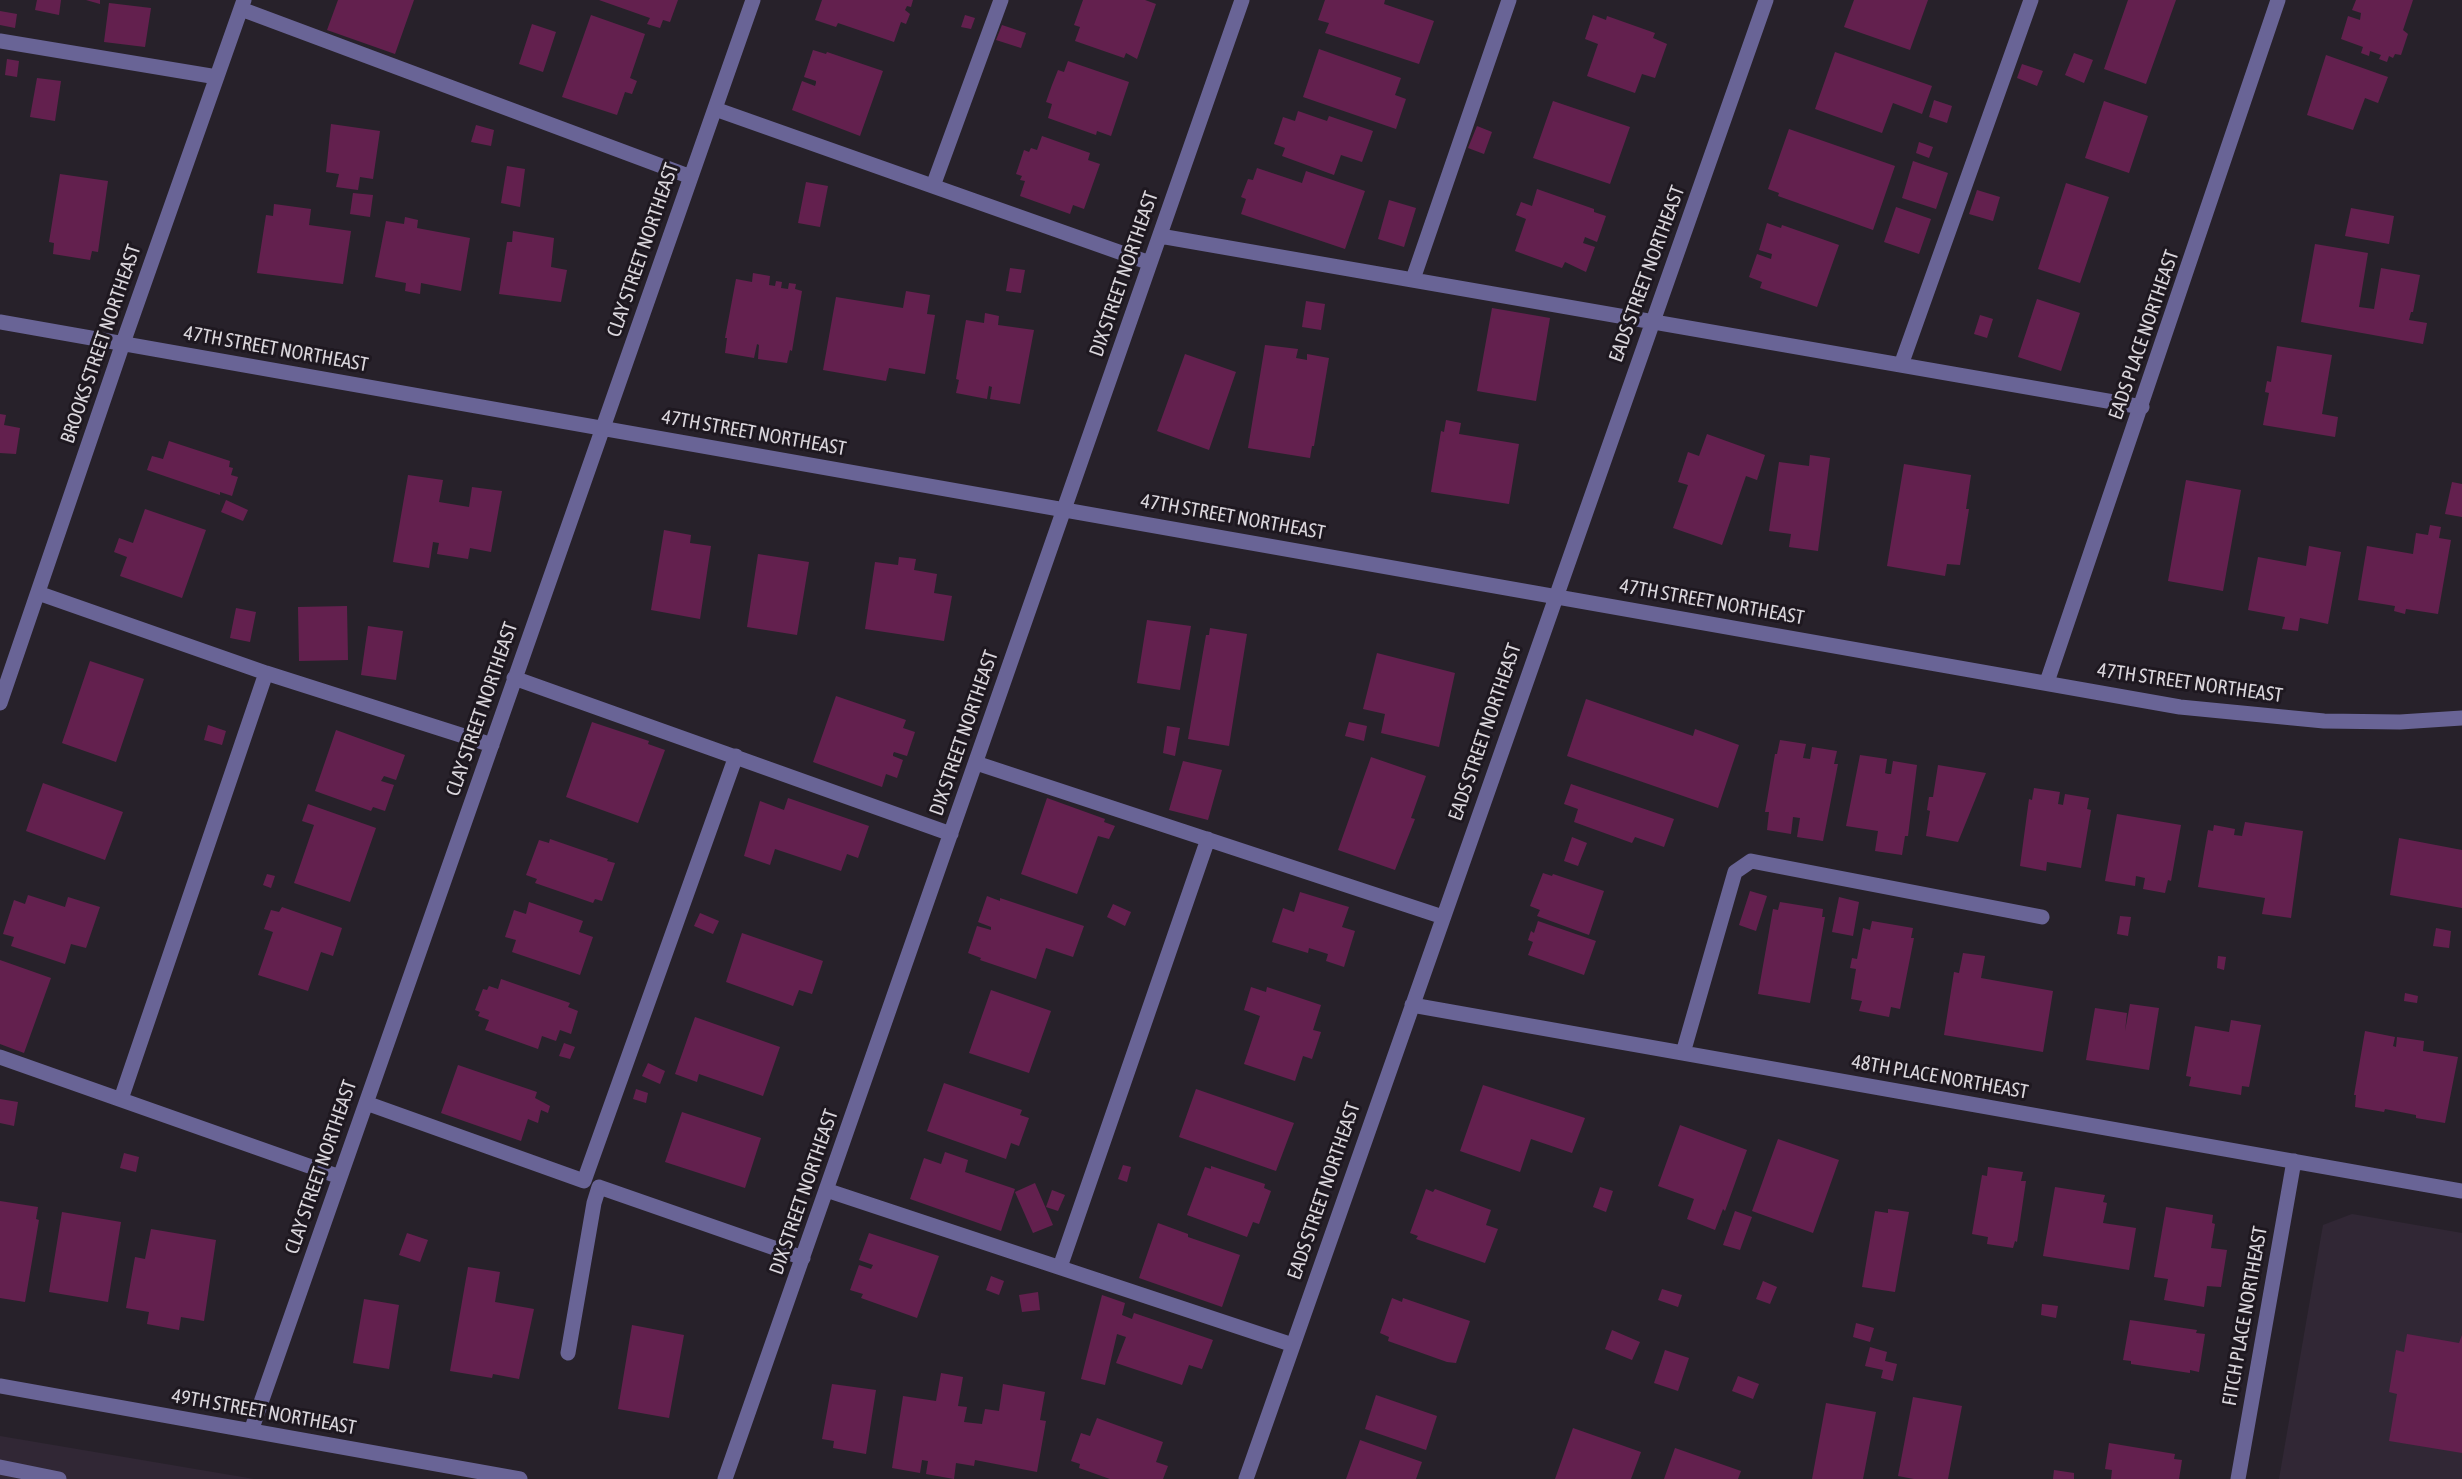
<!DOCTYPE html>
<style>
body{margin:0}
canvas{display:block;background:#27212a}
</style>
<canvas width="2462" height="1479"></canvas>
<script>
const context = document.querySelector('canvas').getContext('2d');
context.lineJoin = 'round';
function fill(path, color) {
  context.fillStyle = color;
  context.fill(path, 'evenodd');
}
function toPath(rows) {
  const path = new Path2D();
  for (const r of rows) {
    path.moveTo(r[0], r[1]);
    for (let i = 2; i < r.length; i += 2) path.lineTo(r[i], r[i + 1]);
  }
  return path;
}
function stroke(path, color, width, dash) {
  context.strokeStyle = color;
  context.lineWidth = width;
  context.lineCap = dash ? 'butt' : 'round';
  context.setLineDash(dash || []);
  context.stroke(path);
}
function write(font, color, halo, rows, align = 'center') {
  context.font = font + ' "Asap Condensed",sans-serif';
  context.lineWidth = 6;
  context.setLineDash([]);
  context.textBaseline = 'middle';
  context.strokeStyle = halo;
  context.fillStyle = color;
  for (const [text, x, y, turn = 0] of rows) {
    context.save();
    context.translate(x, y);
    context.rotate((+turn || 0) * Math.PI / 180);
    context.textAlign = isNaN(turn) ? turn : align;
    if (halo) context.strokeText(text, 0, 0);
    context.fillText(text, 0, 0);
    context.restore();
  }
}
fill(toPath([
 [2352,1214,2462,1233,2462,1479,2279,1479,2323,1225],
 [0,1436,254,1479,0,1479]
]), '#312735');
fill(toPath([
 [37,0,61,0,59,15,35,10],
 [86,0,100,0,100,4],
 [338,0,414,0,395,54,327,30],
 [599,0,678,0,670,22,663,20,660,28,647,24,650,18],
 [822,0,913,0,911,7,907,6,905,10,910,14,906,24,901,22,894,42,838,23,836,27,815,20],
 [1083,0,1145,0,1156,4,1137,59,1126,53,1124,58,1075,41,1080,27,1074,25],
 [1325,0,1385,0,1384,4,1434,21,1419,64,1325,33,1329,23,1318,20],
 [1854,0,1928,0,1910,50,1844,27],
 [2128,0,2176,0,2146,84,2104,69],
 [2356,0,2413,0,2403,30,2408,34,2401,55,2395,54,2393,58,2389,56,2387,62,2379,59,2381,55,2370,51,2369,56,2361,53,2363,47,2341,39,2348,16,2360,20,2361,13,2352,10],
 [109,3,151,8,145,47,104,42],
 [0,11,17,14,15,28,0,25],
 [591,15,645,34,630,78,637,81,632,94,625,92,617,115,562,97],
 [965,15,975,18,971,29,961,27],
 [1593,15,1606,20,1607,16,1655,33,1653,38,1667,44,1655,78,1642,74,1635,93,1587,76,1598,44,1585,39],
 [532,24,556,32,543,72,519,64],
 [1002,25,1026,33,1021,48,996,40],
 [1319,49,1401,78,1395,95,1406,99,1396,129,1303,97],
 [813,50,826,54,827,52,883,71,860,136,792,110,802,81,815,86,816,83,816,81,804,77],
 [1835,52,1932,86,1922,114,1893,103,1882,133,1815,109],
 [2074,53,2093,60,2084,83,2065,75],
 [2326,55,2388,77,2378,103,2365,98,2353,130,2307,115],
 [7,59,19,61,17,77,5,75],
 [1068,61,1129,82,1111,136,1097,131,1096,135,1048,118,1052,104,1046,102,1052,85,1058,70,1064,72],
 [2022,64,2043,71,2037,86,2017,78],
 [37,78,61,81,55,121,30,117],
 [1934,100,1952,106,1947,123,1929,117],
 [1553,101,1630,127,1610,184,1533,158],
 [2104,101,2148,116,2129,173,2085,158],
 [1298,111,1327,121,1329,116,1373,131,1362,162,1341,155,1334,175,1282,156,1285,148,1274,144,1283,117,1295,121],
 [331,124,380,131,373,179,360,177,358,190,336,187,339,174,326,172],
 [476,125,494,130,491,146,471,142],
 [1477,126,1492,132,1484,154,1468,148],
 [1789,129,1895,166,1873,230,1778,196,1779,193,1768,189],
 [1042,136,1090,153,1088,160,1100,164,1084,209,1073,205,1070,214,1020,196,1025,181,1020,180,1022,176,1016,174,1024,150,1029,152,1031,148,1037,150],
 [1919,142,1933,147,1929,158,1916,153],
 [1913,161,1948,173,1936,209,1902,198],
 [507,166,525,169,520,207,501,203],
 [1257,168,1302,183,1306,171,1365,191,1345,249,1241,214,1246,199,1241,197,1248,179,1253,180],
 [60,174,108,181,98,252,92,251,90,260,53,254,54,243,49,242],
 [806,182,828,186,820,227,798,223],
 [2066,183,2109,197,2080,283,2038,269],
 [1537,189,1594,209,1594,212,1606,216,1597,242,1585,237,1583,243,1595,247,1586,272,1565,262,1562,268,1515,251,1526,219,1516,215,1521,202,1532,206],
 [1977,190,2000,197,1993,221,1969,214],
 [353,193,373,195,370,217,350,214],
 [1389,200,1416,208,1404,247,1378,239],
 [274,204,311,209,309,225,351,231,343,284,257,273,266,215,273,216],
 [1896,207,1931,219,1919,254,1884,242],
 [2351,208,2394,216,2389,244,2345,236],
 [405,217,418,220,417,228,470,238,461,291,421,283,420,294,405,291,406,283,375,277,386,221,404,224],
 [1767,223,1781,228,1782,225,1839,245,1817,307,1760,288,1762,282,1749,277,1757,254,1771,259,1772,254,1759,250],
 [513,231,554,238,551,267,567,270,561,302,499,294,507,242,512,242],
 [2315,244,2368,253,2359,307,2374,309,2381,268,2420,275,2413,312,2411,312,2409,320,2427,323,2423,344,2301,322],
 [1010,268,1025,270,1021,293,1006,291],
 [753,273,770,276,769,285,775,286,776,281,782,282,781,288,788,289,789,283,796,284,795,289,802,291,792,351,790,350,787,363,758,359,759,345,757,344,754,358,725,353,727,338,725,338,736,279,752,282],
 [906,291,930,295,927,314,935,315,925,374,889,368,886,381,823,370,836,297,903,308],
 [2037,299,2080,313,2061,371,2018,357],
 [1306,301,1325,304,1321,330,1302,327],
 [1492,308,1550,318,1536,401,1477,391],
 [985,313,999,316,998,325,1034,330,1020,404,990,399,992,387,989,386,987,399,956,393,959,380,956,379,966,320,984,323],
 [1980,315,1993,319,1987,338,1974,334],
 [1265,345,1298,349,1296,358,1307,360,1307,354,1329,358,1314,446,1312,446,1310,458,1248,448],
 [2277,346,2332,355,2322,414,2338,417,2335,437,2263,425,2269,393,2265,392,2267,381,2271,382],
 [1185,354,1236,372,1209,450,1157,431],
 [0,414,6,415,4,425,20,428,16,454,0,453],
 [1446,420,1461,423,1459,434,1519,444,1509,504,1431,492,1441,431,1444,432],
 [1707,434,1765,455,1757,480,1746,476,1722,545,1673,528,1688,485,1678,482,1688,452,1699,456],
 [169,441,230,461,229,467,233,468,231,475,238,477,232,496,220,492,220,495,147,470,152,456,163,459],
 [1810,455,1830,458,1818,551,1789,547,1791,534,1769,531,1779,462,1809,466],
 [1904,464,1971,475,1966,509,1969,509,1960,565,1947,564,1945,576,1887,566],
 [408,475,443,480,439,502,469,507,472,487,502,491,491,552,470,548,468,559,437,554,439,543,433,542,429,568,393,562],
 [2186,480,2241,490,2223,591,2168,581],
 [2452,482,2462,484,2462,517,2445,514],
 [226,500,248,510,243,521,221,512],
 [145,509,206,530,182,598,120,576,127,557,114,552,119,538,133,543],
 [2430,525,2441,527,2439,538,2451,540,2438,614,2406,609,2405,614,2394,611,2395,606,2358,600,2367,546,2413,554,2416,533,2428,535],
 [664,530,691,535,690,543,711,546,700,619,651,610],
 [2309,546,2341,552,2328,624,2300,618,2298,631,2282,629,2285,617,2248,610,2258,557,2306,566],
 [758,554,809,562,797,635,747,627],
 [899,557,916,559,914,570,937,574,934,593,952,596,944,641,865,629,875,562,898,565],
 [347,606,348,660,299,661,298,607],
 [236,608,256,612,250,642,230,638],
 [1147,620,1191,626,1180,690,1137,683],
 [368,626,403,631,396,680,361,675],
 [1210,628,1247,634,1229,746,1188,739,1206,635,1209,635],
 [1377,653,1455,673,1439,747,1381,733,1385,714,1363,709],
 [90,661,144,679,116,762,62,743],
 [836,696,906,720,903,728,915,732,907,756,894,752,893,754,893,756,903,760,897,778,886,774,882,787,813,762],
 [1586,699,1693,736,1695,729,1739,745,1718,808,1567,756],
 [592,722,649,741,648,744,665,750,638,823,566,797],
 [1349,722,1367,726,1364,741,1345,736],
 [208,725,226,731,222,745,204,740],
 [1167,726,1180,728,1175,756,1163,753],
 [336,730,405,755,396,780,384,776,381,781,394,785,385,811,373,807,371,811,315,791],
 [1780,740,1806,744,1803,758,1810,759,1812,747,1837,751,1834,764,1838,764,1823,841,1797,837,1800,818,1793,817,1791,834,1767,830,1769,812,1765,812,1775,754,1777,754],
 [1860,755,1887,759,1885,773,1888,774,1891,774,1893,761,1917,765,1908,836,1905,836,1902,855,1875,851,1878,831,1846,826],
 [1371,757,1426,776,1411,818,1415,819,1395,870,1338,850],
 [1183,761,1222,770,1208,820,1169,810],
 [1938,765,1986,773,1958,842,1926,836,1930,811,1927,810,1929,797,1933,797],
 [43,783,123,812,105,860,26,831],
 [1571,784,1674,819,1664,847,1635,837,1632,843,1574,822,1578,809,1564,804],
 [2034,788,2060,792,2058,804,2063,805,2065,794,2089,798,2087,809,2091,810,2081,868,2047,862,2046,871,2020,866,2029,799,2032,800],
 [788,798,869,826,858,858,847,854,841,871,775,849,770,865,744,856,760,801,784,810],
 [1047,798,1105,819,1104,822,1115,826,1109,839,1098,836,1077,894,1021,874],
 [308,804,376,828,350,902,294,883,314,825,302,821],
 [2117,814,2181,825,2171,881,2168,880,2165,893,2143,889,2145,878,2136,876,2135,886,2105,881],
 [2245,822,2303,831,2291,918,2262,914,2265,898,2198,887,2208,830,2213,831,2214,825,2235,829,2234,835,2242,836],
 [1572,837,1587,843,1578,866,1564,861],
 [2399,838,2462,850,2462,908,2390,895],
 [550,839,608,859,607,861,615,863,602,901,595,899,593,903,535,883,537,879,526,875,539,840,549,843],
 [1543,873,1552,876,1553,874,1604,891,1589,935,1537,916,1540,910,1530,906],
 [267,874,275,876,271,888,263,885],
 [1750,891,1767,896,1756,931,1739,925],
 [1300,892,1349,907,1342,927,1355,931,1344,967,1326,961,1328,954,1309,948,1308,953,1272,942,1283,908,1294,912],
 [28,895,65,907,68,897,100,907,86,948,71,944,65,964,11,946,14,937,3,934,14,900,25,904],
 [987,896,1000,901,1000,898,1084,926,1073,957,1046,948,1036,979,980,960,981,958,968,953,977,926,991,930,991,927,978,922],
 [1839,897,1859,902,1853,936,1832,932],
 [529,902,583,921,579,932,593,937,580,975,512,952,516,940,505,937,514,910,526,914],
 [1780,902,1823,909,1822,917,1825,917,1810,1003,1758,994,1773,909,1778,910],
 [1113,904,1131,912,1125,926,1107,917],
 [282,907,342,928,333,956,321,952,308,991,258,975,273,932,264,929,271,910,279,912],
 [700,913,719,921,713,934,694,926],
 [2120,916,2131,917,2128,936,2117,934],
 [1538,921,1596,941,1584,975,1528,955,1533,942,1528,940,1531,931,1534,933],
 [1872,921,1913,928,1911,938,1914,938,1900,1009,1891,1007,1889,1017,1859,1011,1862,1001,1851,999,1856,969,1850,968,1852,958,1857,959,1863,928,1870,930],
 [2436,928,2451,931,2449,948,2433,946],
 [742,933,823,961,812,994,799,990,793,1006,726,982],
 [1963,953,1985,956,1981,978,2053,991,2043,1052,1944,1035,1954,972,1959,973],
 [2218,956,2226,957,2224,970,2217,968],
 [0,960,51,978,24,1053,0,1044],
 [501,979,570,1003,568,1007,578,1011,571,1034,560,1030,556,1041,542,1036,538,1049,485,1030,489,1020,478,1016,480,1012,475,1010,483,989,487,990,489,986,498,989],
 [1251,987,1266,992,1267,987,1321,1005,1313,1030,1321,1032,1312,1059,1303,1056,1295,1081,1244,1064,1260,1016,1244,1010],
 [991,990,1051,1011,1029,1073,969,1053],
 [2405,993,2418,996,2417,1003,2404,1001],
 [2130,1004,2159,1008,2149,1070,2086,1060,2095,1008,2127,1013,2125,1031],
 [695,1017,780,1047,763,1096,699,1074,697,1082,675,1074],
 [2231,1020,2261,1025,2249,1087,2242,1086,2241,1095,2189,1086,2191,1077,2186,1076,2195,1026,2229,1032],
 [2365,1031,2395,1037,2393,1046,2396,1047,2397,1037,2424,1041,2423,1051,2458,1057,2445,1123,2416,1118,2416,1115,2385,1109,2384,1112,2355,1107,2356,1095,2354,1095],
 [564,1043,575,1047,570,1059,559,1056],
 [648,1063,665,1071,660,1084,642,1076],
 [458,1065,537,1092,535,1098,550,1106,548,1113,541,1110,538,1123,528,1119,521,1141,441,1113],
 [944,1083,1022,1110,1020,1115,1029,1118,1019,1146,1011,1143,1006,1159,927,1131],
 [1483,1085,1585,1118,1572,1153,1531,1139,1520,1172,1460,1151],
 [636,1089,648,1093,646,1103,633,1099],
 [1196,1089,1294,1123,1276,1171,1179,1137],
 [0,1099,18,1102,14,1126,0,1123],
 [682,1112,761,1138,745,1188,665,1162],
 [1680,1125,1747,1150,1725,1211,1723,1209,1715,1230,1687,1219,1694,1199,1658,1186],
 [1778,1139,1839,1160,1813,1233,1752,1211],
 [945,1152,968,1160,965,1172,1015,1189,1001,1231,910,1199,924,1158,941,1164],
 [124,1153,139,1157,136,1172,120,1168],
 [1123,1165,1131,1167,1127,1182,1118,1179],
 [1211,1166,1265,1184,1264,1188,1271,1191,1259,1224,1253,1222,1247,1237,1187,1215,1205,1167,1211,1169],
 [1988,1167,2023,1172,2021,1181,2026,1181,2017,1242,2015,1241,2013,1248,1987,1244,1988,1237,1972,1234,1982,1175,1987,1176],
 [1035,1183,1053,1225,1033,1233,1015,1192],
 [1600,1187,1613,1191,1606,1212,1593,1207],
 [2055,1187,2105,1195,2103,1202,2107,1203,2103,1223,2136,1228,2129,1270,2043,1256],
 [1426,1189,1433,1192,1435,1189,1491,1210,1486,1225,1498,1229,1485,1263,1416,1239,1418,1236,1410,1233],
 [1052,1190,1065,1195,1058,1211,1046,1207],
 [0,1201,38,1207,36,1219,39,1220,25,1302,0,1298],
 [2166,1207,2213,1215,2212,1223,2215,1224,2211,1248,2227,1250,2221,1287,2207,1286,2204,1307,2164,1300,2168,1279,2154,1277],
 [1888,1209,1909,1212,1895,1292,1862,1287,1875,1211,1888,1213],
 [1735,1211,1752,1217,1740,1250,1723,1245],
 [62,1212,121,1222,108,1302,49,1292],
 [1158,1223,1188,1234,1188,1237,1240,1255,1222,1307,1139,1278],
 [151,1229,216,1240,204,1321,181,1317,179,1330,147,1324,149,1312,126,1308,135,1257,145,1259],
 [407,1233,428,1240,420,1262,399,1255],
 [869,1233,939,1256,917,1318,861,1298,863,1294,850,1290,859,1265,871,1269,873,1265,859,1260],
 [468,1267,500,1272,495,1302,534,1309,519,1379,493,1374,492,1378,450,1371],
 [991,1276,1004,1281,999,1295,986,1290],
 [1763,1281,1777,1287,1770,1304,1756,1299],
 [1662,1289,1682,1295,1678,1307,1658,1300],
 [1038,1292,1040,1310,1022,1312,1019,1295],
 [1102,1295,1125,1303,1122,1315,1132,1319,1134,1313,1213,1340,1202,1369,1189,1365,1182,1385,1116,1363,1126,1337,1117,1334,1105,1385,1081,1379],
 [1392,1298,1402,1302,1403,1298,1470,1321,1456,1363,1447,1362,1388,1341,1389,1337,1380,1333],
 [364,1299,399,1305,389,1369,353,1363],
 [2042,1304,2058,1306,2056,1318,2041,1315],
 [2130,1320,2197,1330,2196,1333,2205,1334,2199,1372,2190,1370,2190,1373,2131,1364,2131,1361,2123,1360],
 [1856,1323,1874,1328,1870,1342,1853,1337],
 [632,1325,684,1335,669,1418,618,1409],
 [1612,1330,1640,1342,1632,1360,1605,1349],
 [2407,1334,2459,1343,2462,1335,2462,1453,2389,1441,2397,1394,2389,1392,2396,1350,2404,1352],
 [1870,1347,1887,1352,1885,1361,1897,1364,1893,1381,1881,1378,1883,1370,1865,1366],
 [1665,1350,1689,1358,1678,1391,1654,1383],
 [941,1373,963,1377,958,1406,967,1407,964,1422,982,1424,985,1409,999,1411,1003,1384,1045,1392,1040,1420,1046,1421,1037,1472,975,1460,974,1466,956,1463,954,1479,926,1474,928,1461,922,1460,920,1473,892,1468,903,1396,936,1401],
 [1738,1376,1759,1384,1753,1399,1732,1391],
 [832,1384,876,1390,866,1454,833,1448,834,1441,822,1439],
 [1376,1395,1437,1416,1426,1450,1365,1429],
 [1913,1397,1962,1406,1948,1479,1914,1479,1898,1476],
 [1826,1403,1876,1412,1863,1479,1812,1479],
 [1097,1418,1163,1442,1156,1462,1168,1466,1163,1479,1110,1479,1079,1468,1080,1464,1071,1461,1081,1433,1090,1436],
 [1573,1428,1641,1452,1631,1479,1555,1479],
 [1360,1440,1422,1462,1416,1479,1346,1479],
 [2109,1443,2175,1454,2174,1459,2182,1460,2179,1479,2111,1479,2112,1470,2105,1469],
 [1675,1448,1741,1471,1738,1479,1664,1479],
 [2054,1470,2074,1473,2074,1479,2053,1479]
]), '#63204e');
stroke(toPath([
 [241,9,691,177],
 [0,41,217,77],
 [715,109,1150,263],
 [933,186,1001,0],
 [1160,236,2142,407],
 [1413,279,1509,0],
 [0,322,2180,707,2324,721,2400,722,2462,718],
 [1901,365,2031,0],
 [38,593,266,673,492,745],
 [514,678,951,834],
 [2047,682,2278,0],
 [0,703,123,343,244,0],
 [976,763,1443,917],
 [1412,1005,2462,1191],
 [1683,1053,1735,872,1751,861,2042,917],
 [0,1057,340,1177],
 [121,1099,266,673],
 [366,1103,584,1181,736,756],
 [826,1190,1293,1345],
 [1060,1267,1208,839],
 [568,1353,594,1203,599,1187,803,1258],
 [0,1386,520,1479],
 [251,1431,753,0],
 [0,1467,59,1479],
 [725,1479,1242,0],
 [1246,1479,1766,0],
 [2238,1479,2294,1161]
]), '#696496', 15);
write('20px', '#dad6dc', '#1e1820', [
 ["CLAY STREET NORTHEAST",643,250,-71],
 ["DIX STREET NORTHEAST",1124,274,-71],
 ["EADS STREET NORTHEAST",1647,274,-70],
 ["EADS PLACE NORTHEAST",2144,335,-71],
 ["BROOKS STREET NORTHEAST",101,344,-71],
 ["47TH STREET NORTHEAST",276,349,10],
 ["47TH STREET NORTHEAST",754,433,10],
 ["47TH STREET NORTHEAST",1233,517,10],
 ["47TH STREET NORTHEAST",1712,602,10],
 ["47TH STREET NORTHEAST",2190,683,8],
 ["CLAY STREET NORTHEAST",482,709,-71],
 ["EADS STREET NORTHEAST",1485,732,-71],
 ["DIX STREET NORTHEAST",964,733,-71],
 ["48TH PLACE NORTHEAST",1940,1077,10],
 ["CLAY STREET NORTHEAST",321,1167,-71],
 ["EADS STREET NORTHEAST",1324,1191,-71],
 ["DIX STREET NORTHEAST",804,1192,-71],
 ["FITCH PLACE NORTHEAST",2245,1316,-80],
 ["49TH STREET NORTHEAST",264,1412,10]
]);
</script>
